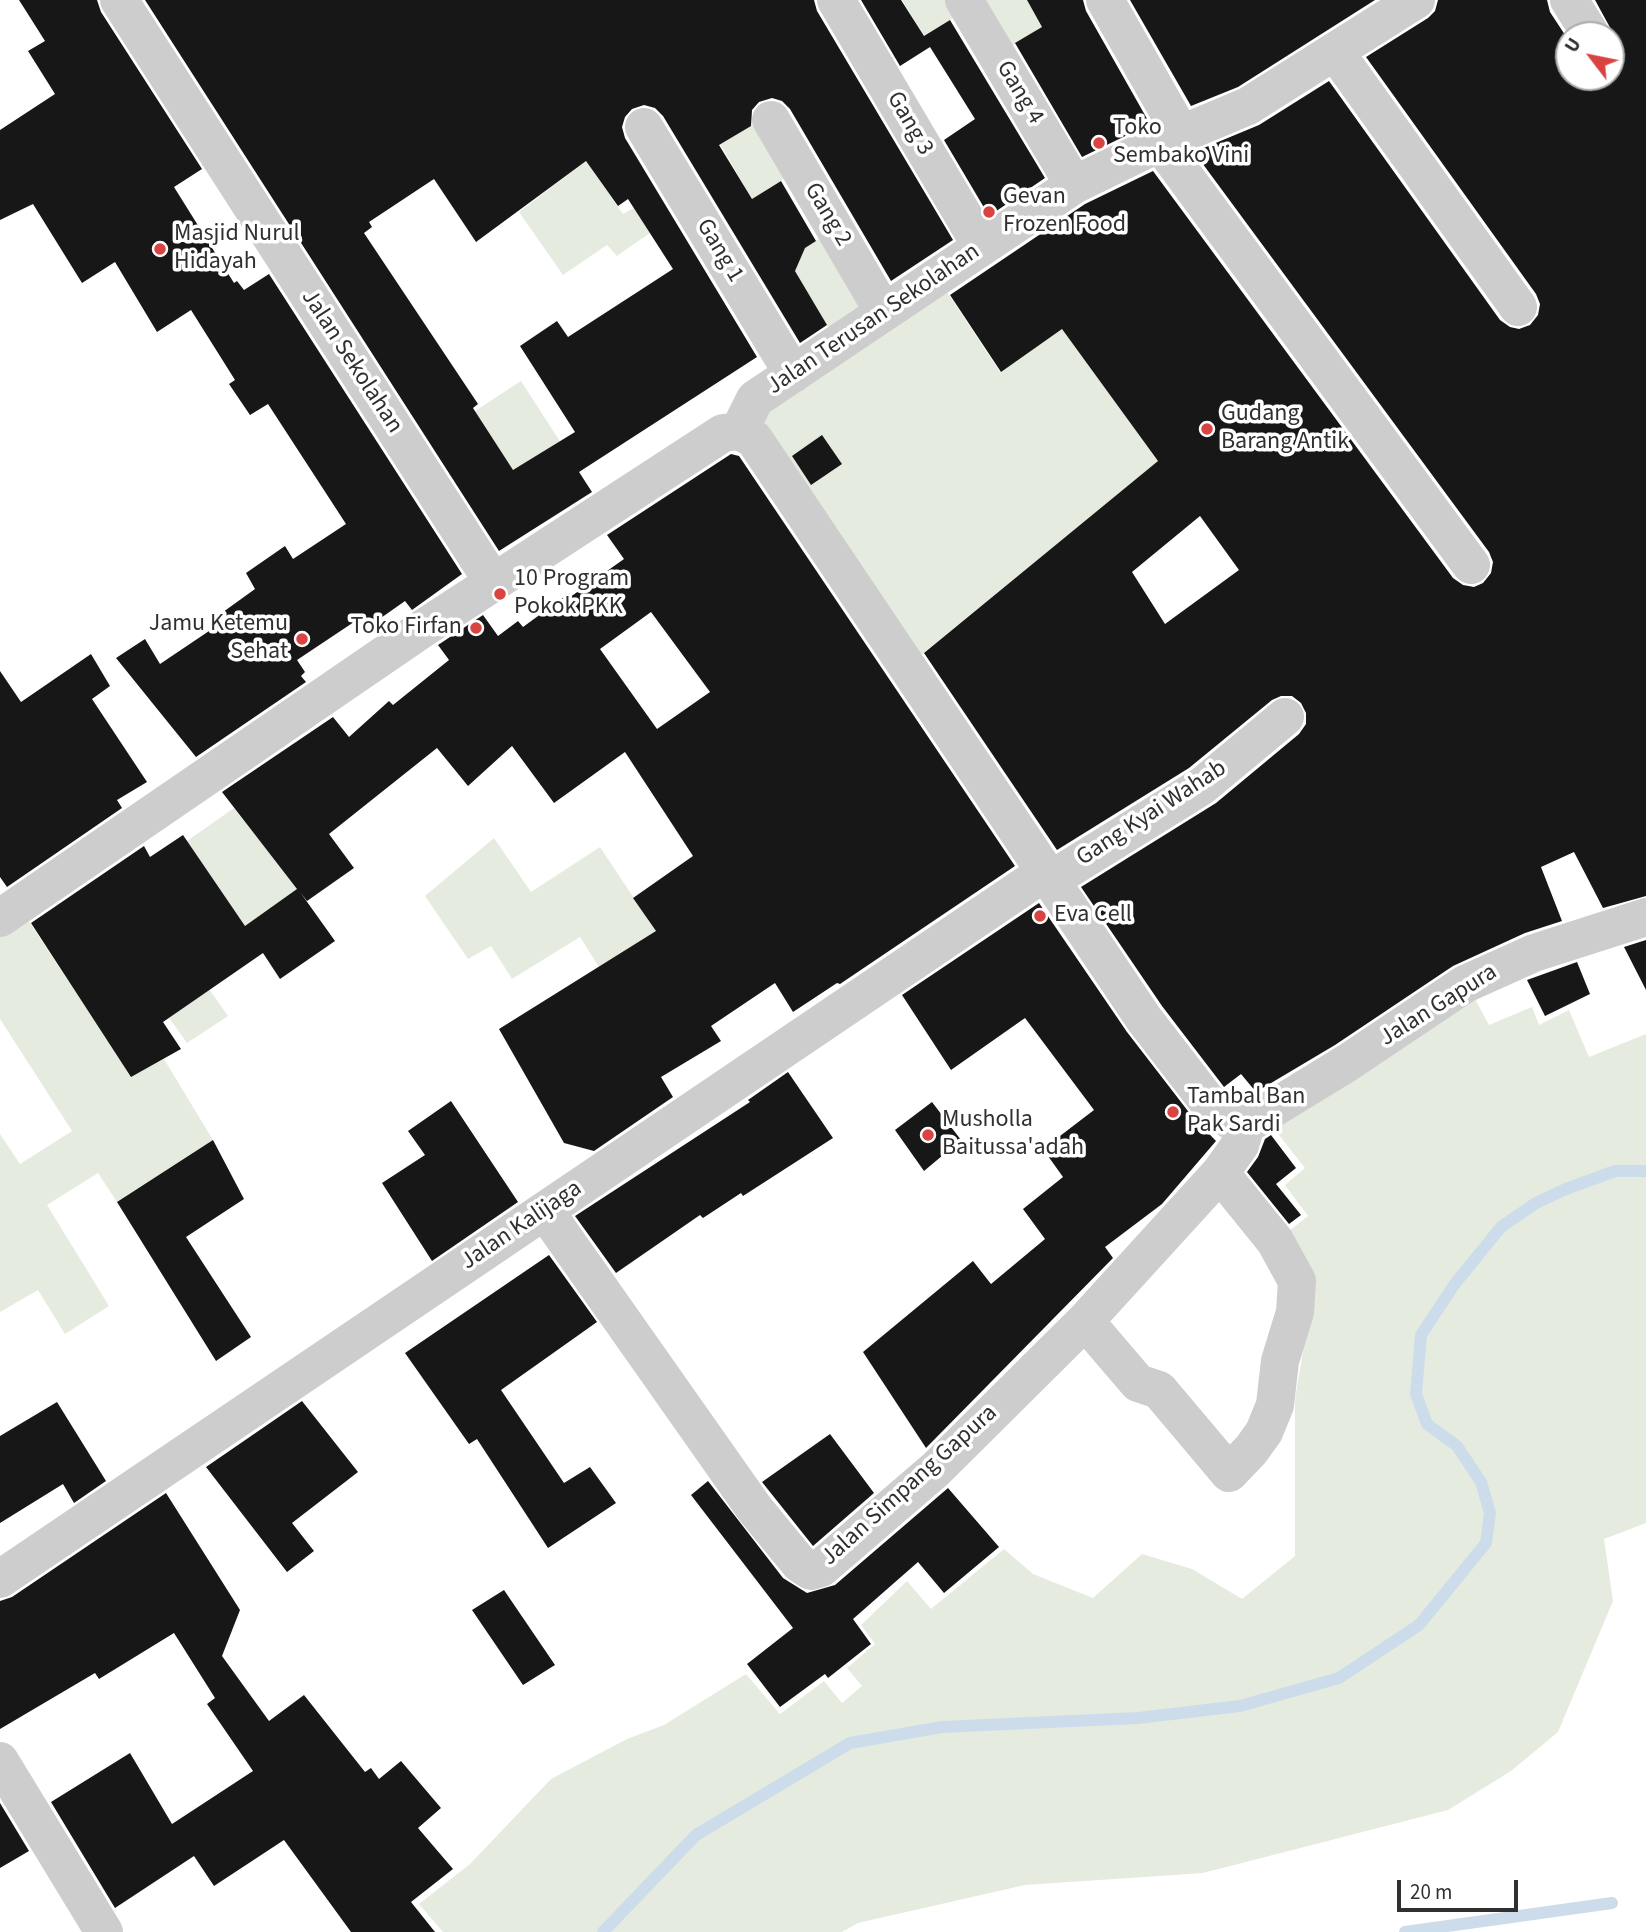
<!DOCTYPE html>
<style>
body{margin:0}
#map{position:relative;width:1646px;height:1932px;overflow:hidden;background:#fff;font-family:"Source Sans 3",sans-serif}
canvas{display:block}
.north{position:absolute;left:1555px;top:21px;width:70px;height:70px;box-sizing:border-box;background:#fff;border:2px solid #acacac;border-radius:50%;rotate:302deg;font-size:19px;font-weight:700;line-height:28px;text-align:center;color:#303030}
.north::after{content:'';display:block;margin:auto;width:24px;height:32px;background:#d94341;clip-path:polygon(50% 0,100% 100%,50% 72%,0 100%)}
.scale{position:absolute;left:1397px;top:1880px;width:121px;height:32px;box-sizing:border-box;border:4px solid #303030;border-top:0;padding-left:9px;font-size:21px;line-height:24px;white-space:nowrap;color:#303030;-webkit-text-stroke:5px #fff;paint-order:stroke}
</style>
<div id="map">
<canvas width="1646" height="1932"></canvas>
<div class="north">U</div>
<div class="scale">20 m</div>
</div>
<script>
const context = document.querySelector('canvas').getContext('2d');
context.lineJoin = 'round';
function fill(path, color) {
  context.fillStyle = color;
  context.fill(path, 'evenodd');
}
function toPath(rows) {
  const path = new Path2D();
  for (const r of rows) {
    path.moveTo(r[0], r[1]);
    for (let i = 2; i < r.length; i += 2) path.lineTo(r[i], r[i + 1]);
  }
  return path;
}
function stroke(path, color, width, dash) {
  context.strokeStyle = color;
  context.lineWidth = width;
  context.lineCap = dash ? 'butt' : 'round';
  context.setLineDash(dash || []);
  context.stroke(path);
}
function write(font, color, halo, rows, align = 'center') {
  context.font = font + ' "Source Sans 3",sans-serif';
  context.lineWidth = 7;
  context.setLineDash([]);
  context.textBaseline = 'middle';
  context.strokeStyle = halo;
  context.fillStyle = color;
  for (const [text, x, y, turn = 0] of rows) {
    context.save();
    context.translate(x, y);
    context.rotate((+turn || 0) * Math.PI / 180);
    context.textAlign = isNaN(turn) ? turn : align;
    if (halo) context.strokeText(text, 0, 0);
    context.fillText(text, 0, 0);
    context.restore();
  }
}
fill(toPath([
 [902,0,953,0,958,15,924,36],
 [971,0,1027,0,1042,27,1002,52],
 [762,119,793,173,752,199,720,144],
 [586,161,623,214,634,208,650,233,617,256,607,245,563,275,519,212],
 [828,233,867,302,832,334,788,259],
 [943,286,1000,372,1062,329,1158,461,921,655,757,415],
 [521,381,583,477,561,490,571,506,545,522,475,411],
 [234,808,297,889,305,931,266,957,187,841],
 [494,838,531,892,600,847,663,942,599,967,580,937,512,979,491,946,468,959,425,896],
 [26,917,131,1076,164,1059,213,1140,117,1202,98,1173,47,1205,109,1306,65,1334,38,1290,0,1312,0,1134,20,1164,72,1131,0,1019,0,935],
 [185,955,228,1016,187,1043,135,970],
 [1475,999,1489,1025,1532,1007,1539,1025,1569,1010,1589,1057,1646,1034,1646,1523,1604,1539,1613,1601,1558,1732,1511,1771,1448,1810,1203,1873,1025,1885,858,1923,842,1932,443,1932,419,1904,470,1864,551,1779,627,1739,664,1725,746,1674,780,1714,824,1681,842,1703,862,1686,847,1668,875,1644,861,1625,907,1581,931,1609,1004,1549,1033,1574,1093,1598,1142,1554,1192,1569,1242,1599,1295,1556,1295,1400,1308,1320,1280,1238,1308,1216,1285,1185,1305,1168,1275,1130]
]), '#e5ecdf');
stroke(toPath([
 [603,1932,696,1835,850,1743,942,1727,1138,1718,1240,1706,1339,1678,1419,1625,1486,1543,1490,1513,1481,1482,1457,1446,1427,1424,1416,1394,1421,1335,1454,1285,1501,1227,1536,1203,1566,1189,1615,1171,1646,1171],
 [1405,1932,1612,1903]
]), '#cddcea', 12);
fill(toPath([
 [19,0,97,0,101,12,202,169,174,187,234,283,237,281,244,290,269,274,462,574,412,610,405,601,361,632,354,622,297,660,305,672,301,676,306,682,196,757,116,658,145,639,160,664,215,627,212,620,255,589,246,573,285,546,293,559,346,524,268,404,250,415,229,384,235,380,191,310,157,332,115,262,82,283,33,204,0,220,0,130,55,94,28,51,45,41],
 [145,0,814,0,817,11,953,240,891,281,790,109,782,101,772,98,759,102,752,110,751,126,719,145,752,199,781,181,816,241,805,248,795,271,827,325,800,343,663,116,655,108,644,105,632,109,625,117,622,127,625,138,757,357,579,472,592,492,499,551],
 [586,161,618,206,628,199,673,269,568,337,557,321,520,346,575,432,513,470,473,408,478,404,364,233,372,227,369,222,434,179,476,242],
 [861,0,901,0,924,36,950,20,1045,178,989,216,944,140,975,119,930,47,900,66],
 [1027,0,1083,0,1086,11,1150,124,1082,157,1015,43,1042,27],
 [1130,0,1375,0,1238,87,1191,106],
 [1438,0,1547,0,1550,12,1569,41,1569,77,1611,77,1613,33,1595,0,1646,0,1646,896,1603,908,1574,852,1541,867,1562,921,1525,933,1453,966,1335,1045,1256,1092,1241,1074,1224,1087,1162,1006,1081,887,1216,803,1299,734,1306,724,1306,713,1301,703,1292,696,1281,696,1272,700,1189,768,1057,850,924,653,1158,461,1062,329,1001,372,950,295,1085,204,1153,171,1453,578,1463,585,1474,587,1483,583,1491,573,1493,562,1489,552,1194,152,1259,125,1329,81,1500,320,1510,327,1519,329,1530,325,1538,315,1540,304,1536,294,1366,57,1428,18,1435,11],
 [1200,516,1239,570,1165,624,1132,572],
 [822,435,842,464,811,485,792,456],
 [731,454,739,456,1015,866,840,984,837,983,793,1012,775,983,711,1026,721,1041,661,1077,673,1097,594,1151,564,1143,499,1029,656,931,633,898,693,856,625,752,554,803,512,746,468,786,437,748,329,834,354,868,307,901,300,892,335,941,280,979,263,953,163,1022,181,1049,131,1077,31,923,144,846,150,857,183,835,245,926,297,889,222,792,333,717,349,737,389,701,393,705,449,660,438,645,483,615,498,636,518,621,523,627,564,597,566,600,624,559,607,535],
 [651,612,710,692,657,729,600,649],
 [91,654,110,686,92,699,147,782,117,800,122,808,7,887,0,877,0,671,21,702],
 [1039,903,1127,1032,1191,1115,1216,1141,1162,1204,1105,1247,1113,1258,926,1448,863,1352,973,1261,991,1284,1045,1239,1023,1209,1063,1177,1043,1149,1094,1110,1025,1018,951,1070,902,995],
 [1646,940,1646,990,1624,947],
 [1577,962,1590,994,1545,1016,1527,980],
 [788,1072,833,1138,743,1196,741,1193,703,1218,700,1215,616,1273,575,1216,750,1102,748,1100],
 [451,1101,518,1202,432,1261,382,1183,425,1155,408,1131],
 [932,1102,961,1140,924,1171,895,1130],
 [1271,1135,1296,1168,1276,1184,1301,1215,1289,1224,1247,1172,1258,1157,1265,1139],
 [213,1140,244,1199,186,1237,251,1337,216,1361,117,1202],
 [549,1255,597,1322,501,1390,564,1483,590,1467,616,1503,548,1548,477,1439,469,1444,405,1353],
 [302,1401,358,1472,292,1523,314,1551,287,1572,206,1467],
 [57,1402,106,1481,74,1503,63,1484,0,1523,0,1436],
 [830,1434,874,1493,813,1546,762,1482],
 [708,1481,783,1578,807,1593,835,1585,948,1488,999,1547,944,1593,918,1562,853,1619,871,1644,828,1678,825,1674,780,1707,747,1664,793,1628,691,1495],
 [166,1493,240,1610,222,1656,269,1721,304,1695,365,1772,371,1768,379,1779,401,1761,441,1808,418,1828,453,1869,411,1902,435,1932,351,1932,284,1840,214,1886,194,1856,115,1908,51,1802,130,1753,172,1824,253,1771,207,1704,215,1698,174,1633,99,1679,95,1673,0,1729,0,1601,12,1597],
 [504,1590,555,1665,523,1685,472,1610],
 [0,1803,29,1851,0,1868]
]), '#171717');
stroke(toPath([
 [119,0,493,582],
 [836,0,982,247],
 [964,0,1074,185],
 [1105,0,1181,134],
 [1569,0,1591,35],
 [1336,53,1518,307],
 [771,120,883,311],
 [644,127,793,374],
 [1160,143,1471,565],
 [739,431,755,399,1074,185,1160,143,1248,106,1416,0],
 [1049,881,1202,786,1285,717],
 [0,918,422,629,723,433,739,431,754,439,1144,1019,1208,1102,1230,1120,1246,1125],
 [1246,1125,1347,1063,1465,984,1534,953,1646,917],
 [545,1211,754,1508,800,1564,811,1571,821,1568,936,1469,1085,1321,1220,1173,1240,1145,1246,1125],
 [1085,1321,1138,1383,1159,1390,1229,1473,1251,1450,1264,1432,1275,1405,1280,1361,1295,1312,1297,1281,1275,1241,1220,1173],
 [0,1579,1044,873],
 [0,1761,104,1932]
]), '#cdcdcd', 38);
for (const [x, y, r, color] of [
 [1099,143,7,"#d94341"],
 [989,212,7,"#d94341"],
 [160,249,7,"#d94341"],
 [1207,429,7,"#d94341"],
 [500,594,7,"#d94341"],
 [476,628,7,"#d94341"],
 [302,639,7,"#d94341"],
 [1040,916,7,"#d94341"],
 [1173,1112,7,"#d94341"],
 [928,1135,7,"#d94341"]
]) {
  const dot = new Path2D();
  dot.arc(x, y, r, 0, 2 * Math.PI);
  context.fillStyle = color;
  context.fill(dot);
  stroke(dot, '#fff', 2.5);
}
write('24px', '#303030', '#fff', [
 ["Gang 4",1019,93,59],
 ["Gang 3",909,124,60],
 ["Gang 2",827,215,59],
 ["Gang 1",719,251,59],
 ["Jalan Terusan Sekolahan",874,320,-34],
 ["Jalan Sekolahan",351,362,57],
 ["Gang Kyai Wahab",1152,814,-33],
 ["Jalan Gapura",1439,1006,-32],
 ["Jalan Kalijaga",522,1226,-34],
 ["Jalan Simpang Gapura",910,1486,-42]
]);
write('24px', '#303030', '#fff', [
 ["Toko",1113,129],
 ["Sembako Vini",1113,157],
 ["Gevan",1003,198],
 ["Frozen Food",1003,226],
 ["Masjid Nurul",174,235],
 ["Hidayah",174,263],
 ["Gudang",1221,415],
 ["Barang Antik",1221,443],
 ["10 Program",514,580],
 ["Pokok PKK",514,608],
 ["Jamu Ketemu",288,625,"right"],
 ["Sehat",288,653,"right"],
 ["Toko Firfan",462,628,"right"],
 ["Eva Cell",1054,916],
 ["Tambal Ban",1187,1098],
 ["Pak Sardi",1187,1126],
 ["Musholla",942,1121],
 ["Baitussa'adah",942,1149]
], 'left');
</script>
